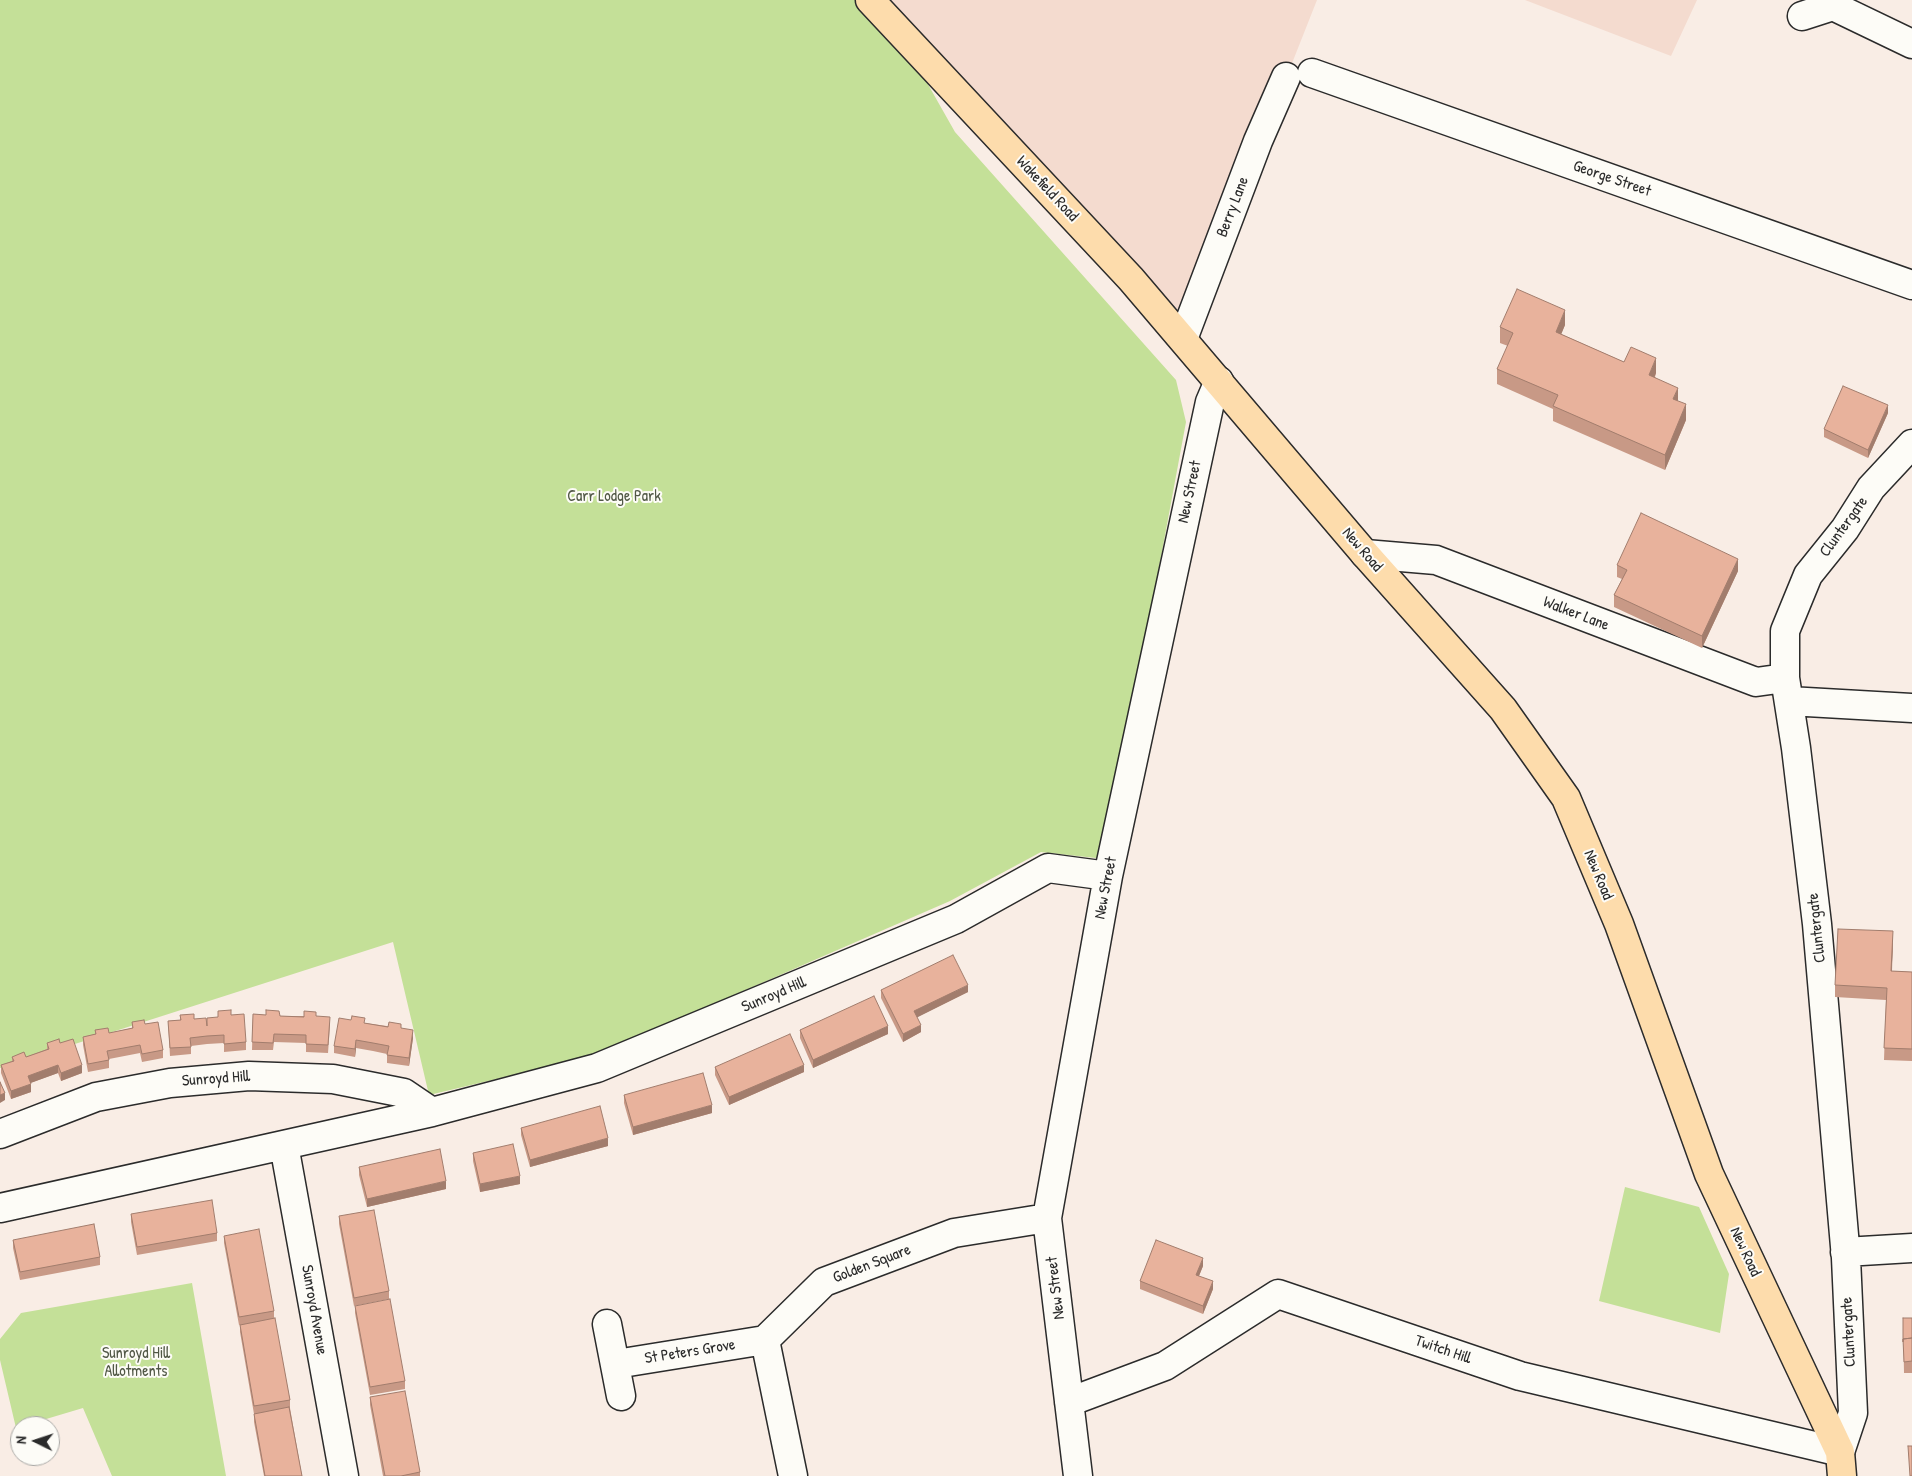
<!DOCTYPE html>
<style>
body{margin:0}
#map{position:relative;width:1912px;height:1476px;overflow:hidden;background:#f9ede5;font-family:"Patrick Hand",sans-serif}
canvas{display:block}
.north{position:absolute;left:10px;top:1416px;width:50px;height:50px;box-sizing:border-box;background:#fdfcf7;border:1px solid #a9a8a5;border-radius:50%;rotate:274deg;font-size:14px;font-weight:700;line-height:20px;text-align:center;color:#2b2b2b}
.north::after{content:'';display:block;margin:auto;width:18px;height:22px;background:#2b2b2b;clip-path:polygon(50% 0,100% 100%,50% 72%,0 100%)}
</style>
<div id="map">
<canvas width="1912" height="1476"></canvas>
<div class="north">N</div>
</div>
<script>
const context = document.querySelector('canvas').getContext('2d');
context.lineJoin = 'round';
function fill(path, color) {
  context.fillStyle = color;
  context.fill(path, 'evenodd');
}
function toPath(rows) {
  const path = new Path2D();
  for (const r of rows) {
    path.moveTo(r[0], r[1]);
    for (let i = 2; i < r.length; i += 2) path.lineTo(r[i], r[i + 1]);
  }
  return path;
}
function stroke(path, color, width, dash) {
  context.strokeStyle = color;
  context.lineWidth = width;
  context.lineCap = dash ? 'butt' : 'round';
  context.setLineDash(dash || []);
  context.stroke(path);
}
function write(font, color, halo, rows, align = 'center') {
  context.font = font + ' "Patrick Hand",sans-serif';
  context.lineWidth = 4;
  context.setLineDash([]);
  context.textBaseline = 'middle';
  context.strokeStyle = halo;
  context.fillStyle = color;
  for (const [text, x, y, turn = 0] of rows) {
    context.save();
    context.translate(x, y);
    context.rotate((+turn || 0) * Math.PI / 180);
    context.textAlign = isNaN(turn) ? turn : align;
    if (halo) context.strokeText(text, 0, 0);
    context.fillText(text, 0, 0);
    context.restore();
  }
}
fill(toPath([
 [870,0,1317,0,1183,339],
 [1525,0,1697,0,1671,56]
]), '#f4dbcf');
fill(toPath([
 [0,0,870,0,896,28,955,132,1176,380,1186,422,1105,859,1041,852,950,901,594,1056,429,1095,393,942,0,1068],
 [1625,1187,1699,1207,1729,1274,1720,1333,1599,1301],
 [192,1283,226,1476,112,1476,83,1408,16,1428,0,1360,0,1339,21,1313]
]), '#c4e098');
const minor = toPath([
 [1833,6,1912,44],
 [1802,16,1833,6,1835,0],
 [1312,73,1912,285],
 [1183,339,1258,141,1286,77],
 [1365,554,1436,560,1756,682,1785,678],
 [1789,701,1912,708],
 [0,1134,96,1097,170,1083,249,1076,333,1079,404,1093,432,1112],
 [284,1145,344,1476],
 [0,1208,432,1112,597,1068,956,919,1048,868,1108,876],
 [1845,1252,1912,1248],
 [607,1324,621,1396],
 [616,1364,765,1340],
 [1069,1402,1165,1366,1278,1294,1520,1376,1840,1452,1853,1413,1846,1258,1817,924,1796,748,1785,678,1785,631,1808,575,1845,529,1871,488,1912,444],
 [793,1476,765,1340,824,1282,954,1233,1047,1218],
 [1078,1476,1047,1218,1108,876,1210,402,1219,381]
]);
const major = toPath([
 [870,0,1131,279,1365,554,1503,709,1566,798,1619,924,1709,1174,1840,1452,1842,1476]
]);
stroke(minor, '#2b2b2b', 31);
stroke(major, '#2b2b2b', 31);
stroke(minor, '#fdfcf7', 28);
stroke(major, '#fddcac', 28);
fill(toPath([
 [1565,325,1561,334,1624,362,1656,373,1655,377,1678,401,1686,420,1665,470,1553,421,1553,409,1497,384,1497,369,1508,346,1500,343,1500,327],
 [1888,413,1868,458,1824,437,1824,429],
 [1617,565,1738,571,1702,648,1614,607,1614,595,1622,579,1617,577],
 [1893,943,1892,971,1912,972,1912,1061,1884,1060,1886,1000,1835,997,1835,985],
 [881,990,968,992,917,1017,921,1032,903,1042,881,998],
 [218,1011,231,1015,246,1042,246,1050,224,1052,224,1043,207,1044,191,1046,191,1054,170,1056,168,1021,180,1020,180,1015,207,1023,218,1017],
 [253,1014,280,1016,316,1016,330,1025,328,1053,306,1052,306,1043,274,1042,273,1050,252,1050],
 [132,1022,145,1024,163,1050,163,1058,142,1062,140,1053,109,1059,109,1068,88,1072,83,1045,83,1037,95,1034,95,1030,109,1033,132,1028],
 [365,1023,401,1028,413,1038,409,1066,387,1063,387,1054,373,1051,356,1048,355,1057,334,1053,334,1046],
 [800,1030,888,1034,813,1068,800,1038],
 [47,1043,60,1043,82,1073,61,1081,58,1073,30,1083,31,1092,11,1099,1,1073,1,1065,12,1061,12,1057,26,1057,47,1049],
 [715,1067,804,1072,729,1105,715,1075],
 [624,1095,712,1113,633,1135,624,1103],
 [521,1128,608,1146,530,1167,521,1135],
 [473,1153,520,1184,480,1192,473,1161],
 [359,1167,446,1189,367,1207,359,1175],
 [131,1214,217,1233,217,1241,137,1255,131,1222],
 [339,1216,389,1291,389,1299,354,1306,339,1224],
 [224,1236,274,1311,274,1318,290,1400,290,1408,302,1476,264,1476,254,1422,254,1414,240,1332,240,1325,239,1325,224,1243],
 [13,1240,100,1257,100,1265,20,1280,13,1248],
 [1203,1266,1199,1276,1213,1289,1203,1314,1140,1289,1140,1281],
 [355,1306,405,1381,405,1389,370,1395,355,1313],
 [1903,1318,1912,1318,1912,1373,1904,1373],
 [370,1397,420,1472,420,1476,383,1476,370,1405]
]), '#c89986');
fill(toPath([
 [1565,310,1565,325,1556,347,1556,332],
 [1656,358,1656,373,1649,390,1649,375],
 [1678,388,1678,403,1673,399],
 [1686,404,1686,420,1665,470,1665,455],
 [1888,405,1888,413,1868,458,1868,450],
 [1738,559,1738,571,1702,648,1702,636],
 [1893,931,1893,943,1891,983,1891,971],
 [968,985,968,992,914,1019,914,1011],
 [921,1025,921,1032,903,1042,903,1034],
 [888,1026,888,1034,813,1068,813,1060],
 [413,1030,413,1038,409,1066,409,1058],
 [356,1040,356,1048,355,1057,355,1049],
 [58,1065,58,1073,28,1084,28,1076],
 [82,1065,82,1073,61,1081,61,1073],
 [804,1065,804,1072,729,1105,729,1097],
 [31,1084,31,1092,11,1099,11,1091],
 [5,1093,5,1100,0,1103,0,1095],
 [712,1105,712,1113,633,1135,633,1127],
 [608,1138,608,1146,530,1167,530,1160],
 [520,1176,520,1184,480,1192,480,1184],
 [446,1181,446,1189,367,1207,367,1199],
 [1203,1258,1203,1266,1196,1283,1196,1275],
 [1213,1281,1213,1289,1203,1314,1203,1306]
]), '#a27d6d');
const building = toPath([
 [1517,289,1565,310,1556,332,1624,362,1631,347,1656,358,1649,375,1678,388,1673,399,1686,404,1665,455,1553,406,1558,395,1497,369,1513,333,1500,327,1517,289],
 [1843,386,1888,405,1868,450,1824,429,1843,386],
 [1641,513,1738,559,1702,636,1614,595,1627,570,1617,565,1641,513],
 [1838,929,1893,931,1891,971,1912,972,1912,1049,1884,1048,1887,988,1835,985,1838,929],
 [953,955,968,985,914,1011,921,1025,903,1034,881,990,953,955],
 [874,996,888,1026,813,1060,800,1030,874,996],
 [231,1010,231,1015,244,1014,246,1042,224,1044,224,1035,207,1036,190,1038,191,1047,170,1048,168,1021,181,1020,180,1015,194,1014,194,1019,206,1018,207,1026,207,1018,218,1017,218,1011,231,1010],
 [266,1010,279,1011,280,1016,304,1017,304,1011,316,1012,316,1016,330,1017,328,1045,306,1044,306,1035,274,1034,273,1043,252,1042,253,1014,266,1015,266,1010],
 [352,1016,365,1018,364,1023,388,1027,389,1022,401,1024,401,1028,413,1030,409,1058,387,1055,389,1046,373,1043,356,1040,355,1049,334,1046,339,1018,351,1020,352,1016],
 [144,1020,145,1024,158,1022,163,1050,142,1054,140,1045,107,1051,109,1060,88,1064,83,1037,96,1034,95,1030,108,1028,109,1033,133,1028,132,1022,144,1020],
 [790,1034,804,1065,729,1097,715,1067,790,1034],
 [59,1039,60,1043,73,1039,82,1065,61,1073,58,1065,28,1076,31,1084,11,1091,1,1065,14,1061,12,1057,24,1052,26,1057,49,1049,47,1043,59,1039],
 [703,1073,712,1105,633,1127,624,1095,703,1073],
 [0,1082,5,1093,0,1095,0,1082],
 [600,1106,608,1138,530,1160,521,1128,600,1106],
 [513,1144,520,1176,480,1184,473,1153,513,1144],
 [440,1149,446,1181,367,1199,359,1167,440,1149],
 [212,1200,217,1233,137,1247,131,1214,212,1200],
 [374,1210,389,1291,354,1298,339,1216,374,1210],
 [94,1224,100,1257,20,1272,13,1240,94,1224],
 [259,1229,274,1311,239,1317,224,1236,259,1229],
 [1156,1240,1203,1258,1196,1275,1213,1281,1203,1306,1140,1281,1156,1240],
 [390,1299,405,1381,370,1387,355,1306,390,1299],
 [275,1318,290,1400,254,1406,240,1325,275,1318],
 [1903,1318,1912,1318,1912,1338,1903,1339,1903,1342,1903,1318],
 [1912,1338,1912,1361,1904,1362,1903,1339,1912,1338],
 [405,1391,420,1472,401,1476,385,1476,370,1397,405,1391],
 [289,1407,302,1476,265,1476,254,1414,289,1407],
 [1908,1446,1912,1446,1912,1476,1910,1476,1908,1446]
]);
fill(building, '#e8b29c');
stroke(building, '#a27d6d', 1);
write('16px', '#2b2b2b', '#fdfcf7', [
 ["George Street",1612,179,19],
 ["Wakefield Road",1047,189,47],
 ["Berry Lane",1233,207,-69],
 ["New Street",1190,492,-78],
 ["Cluntergate",1844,527,-54],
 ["New Road",1362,550,49],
 ["Walker Lane",1576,614,21],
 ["New Road",1598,875,67],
 ["New Street",1106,888,-79],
 ["Cluntergate",1817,928,-96],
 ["Sunroyd Hill",774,995,-23],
 ["Sunroyd Hill",216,1079,-4],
 ["New Road",1745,1252,65],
 ["Golden Square",872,1264,-21],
 ["New Street",1056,1288,-97],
 ["Sunroyd Avenue",314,1310,80],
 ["Cluntergate",1849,1332,-93],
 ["Twitch Hill",1443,1350,19],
 ["St Peters Grove",690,1352,-9]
]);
write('16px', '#515846', '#fdfcf7', [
 ["Carr Lodge Park",614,497],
 ["Sunroyd Hill",136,1354],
 ["Allotments",136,1372]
]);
</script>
